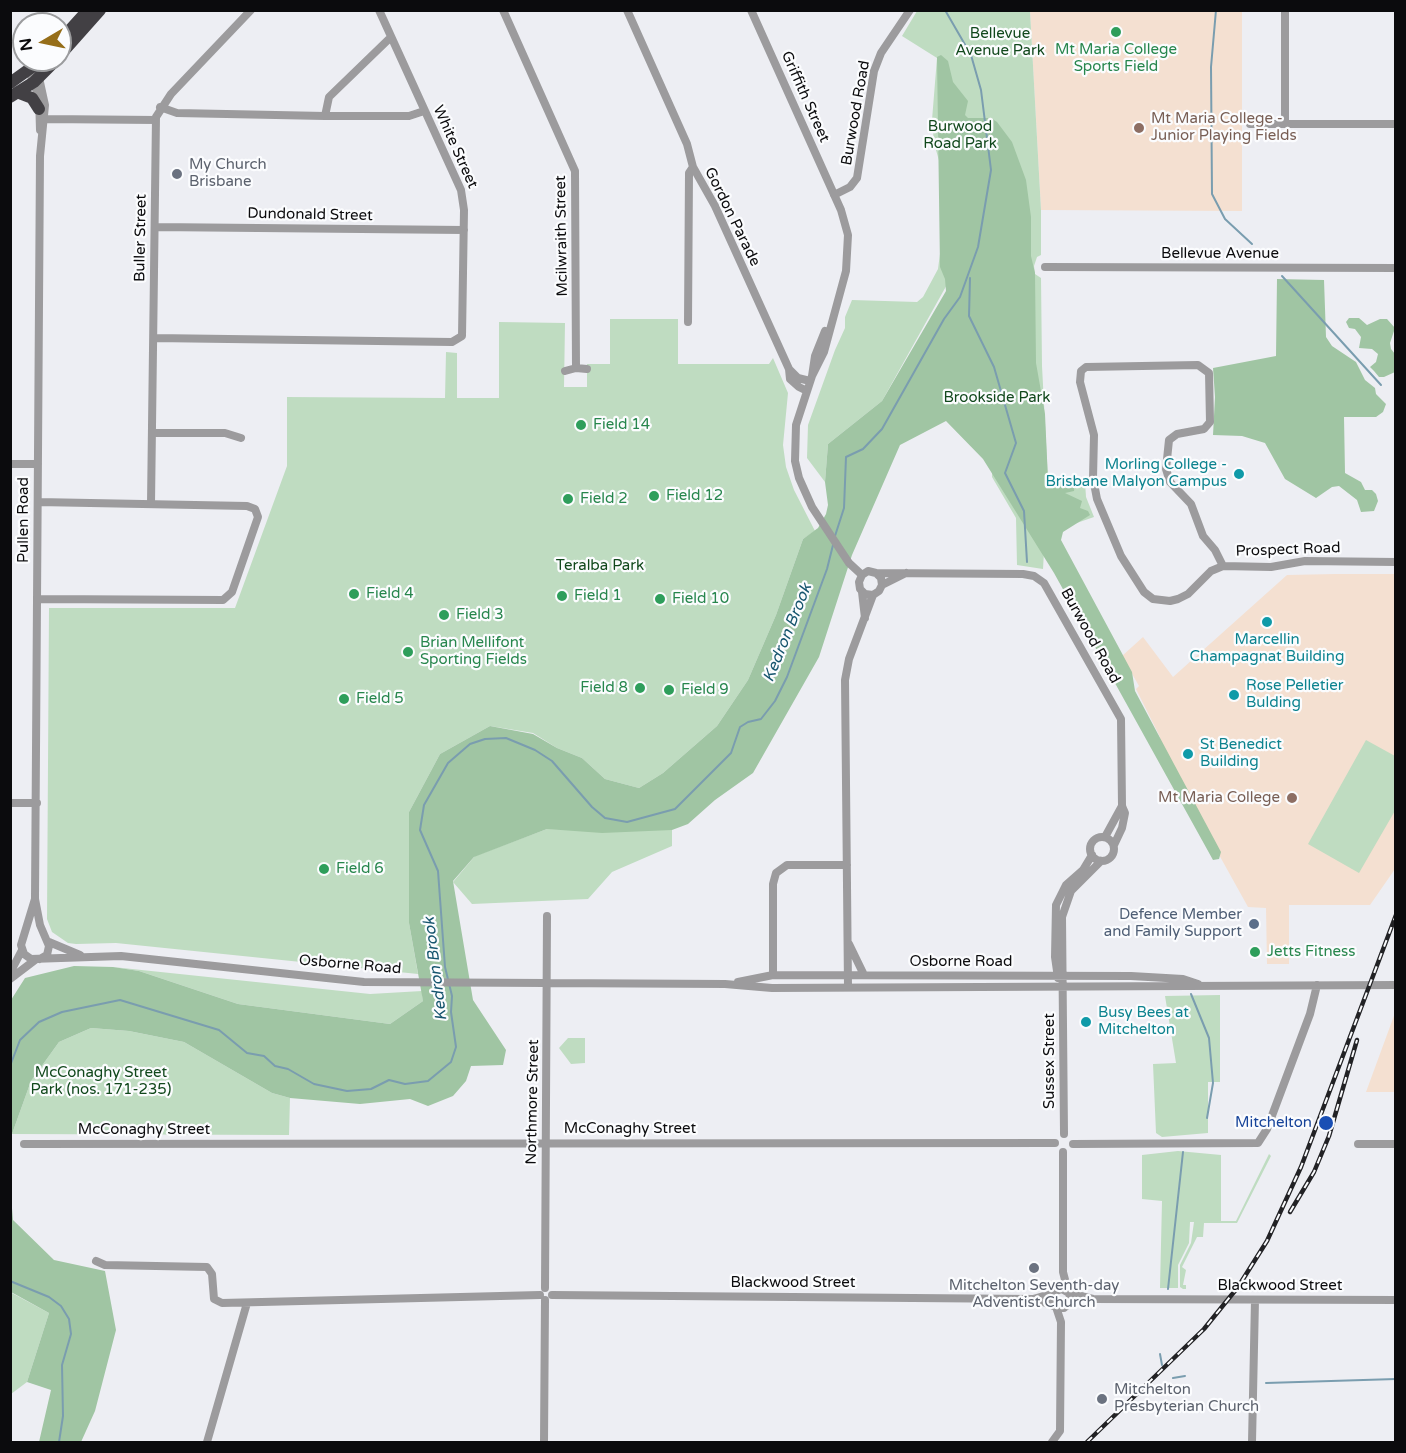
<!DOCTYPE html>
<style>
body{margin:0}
#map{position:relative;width:1406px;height:1453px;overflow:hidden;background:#edeef3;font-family:"Varela Round",sans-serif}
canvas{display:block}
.frame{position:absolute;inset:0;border:12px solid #0b0b0d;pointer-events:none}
.north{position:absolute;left:12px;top:12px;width:60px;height:60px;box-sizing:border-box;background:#fbfcfe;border:2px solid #9b9c9e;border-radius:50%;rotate:261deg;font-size:16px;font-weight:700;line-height:24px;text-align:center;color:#0b0b0d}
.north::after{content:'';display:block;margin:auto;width:21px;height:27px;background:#966e19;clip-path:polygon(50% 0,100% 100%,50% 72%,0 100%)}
</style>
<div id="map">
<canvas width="1406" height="1453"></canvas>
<div class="frame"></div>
<div class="north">N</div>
</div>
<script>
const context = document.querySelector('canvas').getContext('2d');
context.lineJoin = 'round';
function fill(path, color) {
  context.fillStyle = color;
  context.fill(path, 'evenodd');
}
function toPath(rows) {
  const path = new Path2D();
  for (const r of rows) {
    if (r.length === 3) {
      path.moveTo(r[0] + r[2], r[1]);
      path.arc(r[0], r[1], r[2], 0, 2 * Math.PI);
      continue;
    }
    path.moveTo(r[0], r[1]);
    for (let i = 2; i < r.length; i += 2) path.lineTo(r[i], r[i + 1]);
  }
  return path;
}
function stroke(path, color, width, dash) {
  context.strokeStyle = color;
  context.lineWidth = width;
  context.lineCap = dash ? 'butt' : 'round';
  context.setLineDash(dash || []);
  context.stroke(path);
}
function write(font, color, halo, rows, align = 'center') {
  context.font = font + ' "Varela Round",sans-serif';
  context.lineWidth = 4.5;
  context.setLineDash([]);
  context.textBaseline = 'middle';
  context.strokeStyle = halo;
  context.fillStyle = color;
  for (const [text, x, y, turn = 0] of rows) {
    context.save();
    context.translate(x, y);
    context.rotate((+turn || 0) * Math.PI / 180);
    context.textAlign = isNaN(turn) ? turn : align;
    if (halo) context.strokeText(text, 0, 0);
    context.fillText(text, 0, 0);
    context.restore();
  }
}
fill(toPath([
 [1030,11,1242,11,1242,211,1041,210],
 [1335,574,1395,574,1395,869,1370,905,1289,905,1289,964,1267,964,1266,908,1248,907,1157,743,1160,737,1136,689,1139,686,1122,656,1143,637,1173,677,1287,575],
 [1395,1013,1395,1092,1366,1092]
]), '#f4e0d1');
fill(toPath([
 [917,11,1030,11,1041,210,1041,255,1037,257,1034,266,1035,274,1041,278,1042,366,1048,480,1085,482,1086,497,1094,517,1045,534,1043,569,1017,565,1016,518,992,477,992,462,949,281,882,401,828,444,825,482,807,458,808,425,835,350,845,328,845,317,852,300,917,302,923,297,938,269,948,192,934,143,932,120,937,58,902,36],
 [610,319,678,319,678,364,769,364,773,358,788,393,783,445,786,467,794,490,815,531,803,539,776,615,748,680,717,726,663,773,639,788,605,779,582,758,557,748,533,733,490,726,440,754,409,812,409,923,418,974,116,943,76,944,68,943,52,932,47,919,49,608,235,608,287,466,287,397,445,398,446,352,457,353,457,398,499,398,499,322,565,323,564,387,587,387,587,364,610,364],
 [1366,740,1395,756,1396,809,1359,873,1308,844],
 [547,829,672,830,672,846,612,872,588,899,472,904,453,882,475,856],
 [113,967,370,994,422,991,423,1001,390,1024,238,1004,139,971],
 [1220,995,1220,1082,1208,1082,1208,1133,1162,1137,1156,1133,1153,1064,1176,1063,1165,996],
 [91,1028,129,1031,184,1042,272,1093,290,1098,289,1135,12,1134,31,1081,59,1042],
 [568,1038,585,1038,585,1063,571,1064,559,1048],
 [1178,1151,1221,1155,1221,1221,1236,1221,1269,1154,1271,1156,1237,1223,1204,1223,1203,1237,1197,1237,1182,1267,1186,1270,1183,1285,1186,1285,1186,1289,1183,1289,1180,1287,1180,1265,1191,1243,1194,1222,1190,1222,1189,1243,1178,1265,1178,1288,1160,1288,1162,1201,1142,1199,1142,1155],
 [10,1292,49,1313,27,1382,11,1394]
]), '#bfdcc1');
fill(toPath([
 [941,55,948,61,953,82,968,101,965,115,968,118,991,118,997,122,1012,142,1026,180,1031,217,1031,256,1035,273,1036,363,1045,414,1048,480,1075,483,1074,491,1065,493,1082,501,1080,508,1088,511,1090,515,1063,532,1061,540,1132,672,1135,691,1221,852,1219,859,1213,860,1054,573,983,459,946,421,900,445,852,555,819,657,753,773,715,800,688,824,672,830,602,833,547,829,474,857,453,881,473,1000,506,1050,503,1065,471,1066,466,1081,453,1096,428,1106,410,1099,360,1104,290,1098,272,1093,184,1042,129,1031,91,1028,59,1042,31,1081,12,1134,11,1152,11,1000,25,978,74,966,113,967,139,971,238,1004,390,1024,423,1001,409,923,409,812,440,754,490,726,533,734,557,748,582,758,605,779,639,788,663,773,717,726,748,680,776,615,803,539,818,528,826,514,828,505,825,482,828,444,882,401,946,291,945,279,940,267,937,57],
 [1277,279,1324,280,1326,337,1332,346,1356,362,1365,380,1375,388,1376,394,1386,404,1383,412,1376,417,1344,417,1345,473,1361,482,1365,490,1372,490,1376,494,1378,501,1374,511,1361,512,1357,500,1339,486,1332,487,1316,498,1285,479,1265,443,1242,436,1213,435,1215,397,1213,368,1276,356],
 [1349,318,1359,318,1367,325,1380,319,1387,319,1395,328,1390,343,1391,349,1395,354,1395,372,1384,377,1379,377,1374,371,1370,367,1376,362,1378,354,1372,349,1359,348,1361,337,1355,329,1349,328,1346,322],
 [10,1184,13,1220,54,1260,105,1271,116,1330,95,1411,81,1442,39,1442,51,1390,27,1382,49,1313,11,1292]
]), '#a0c5a3');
stroke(toPath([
 [1216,10,1211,67,1212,194,1225,219,1252,244],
 [1282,276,1381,385],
 [970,278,969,316,994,367,1016,443,1005,473,1024,511,1027,562],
 [835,536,844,508,846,457,863,449,882,429,944,319,960,297,978,247,991,170,981,90,971,55,945,10],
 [1191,994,1209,1038,1213,1083,1207,1118],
 [10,1066,20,1040,39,1022,62,1012,120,1000,219,1030,247,1053,264,1056,275,1066,288,1069,314,1084,347,1091,371,1089,389,1080,405,1084,428,1081,451,1062,456,1047,451,1012,452,996,445,967,438,871,420,830,424,805,448,763,470,744,485,739,506,738,535,750,552,761,592,807,605,818,627,822,675,809,731,753,740,727,748,722,761,719,775,701,787,677,827,569,833,545],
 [10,1281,49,1297,61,1306,69,1319,71,1334,62,1365,63,1416,59,1442],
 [1168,1289,1183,1152],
 [1160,1354,1162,1365],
 [1173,1378,1185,1376],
 [1266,1383,1396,1379]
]), '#7a9daf', 2);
stroke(toPath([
 [503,10,575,171,576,368],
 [627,10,687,144,693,167,715,206,789,369,790,379,799,387,807,391],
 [751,10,841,210,848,235,846,271,824,352,812,376],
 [29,71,39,97,40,130],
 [38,73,45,105,40,156,35,899,40,925,49,946,47,955,40,959],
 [160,107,177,113,325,116,409,116,424,111],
 [325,116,329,97,391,37],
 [45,119,156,120],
 [1250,124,1396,124],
 [1285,124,1285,10],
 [834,195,850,187,857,178,874,71,881,53,910,10],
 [155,227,464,230],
 [1045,267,1396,268],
 [688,322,689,173,693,167],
 [825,331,815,356,812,376,796,425,795,461,799,478,812,507,849,563,862,575],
 [154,338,452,342,462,336,464,210,461,190,379,10],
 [789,369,798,378,810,381],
 [565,371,576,368,587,369],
 [152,433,225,433,241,438],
 [10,464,38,464],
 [151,503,156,117,171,94,251,10],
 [1223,566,1215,550,1203,536,1191,504,1170,482,1166,469,1169,440,1177,434,1204,429,1210,422,1209,373,1198,365,1086,367,1081,371,1080,382,1094,435,1093,478,1097,499,1121,556,1144,592,1153,599,1170,601,1178,599,1188,594,1211,571,1223,566,1271,567,1305,561,1396,562],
 [876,573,1023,574,1034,576,1044,583,1121,719,1122,806,1125,813,1122,828,1114,845],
 [862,592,865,618],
 [873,595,865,594,860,589,859,582,862,575,868,571,876,573,881,578,882,585],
 [38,599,223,600,232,592,258,517,255,509,247,506,38,502],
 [10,803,37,803],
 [1102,849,12],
 [1105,837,1122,806],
 [35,899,21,945,24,954,31,959,121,956,364,982,725,984,772,988,1396,985],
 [49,942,80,955],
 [849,944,864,975],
 [10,973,22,950],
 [773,975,773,884,776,873,787,865,847,865],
 [1058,978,1055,957,1056,905,1066,885,1083,870,1092,855],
 [10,979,35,960],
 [738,982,773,975,1131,976,1183,979,1198,984],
 [848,987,845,680,849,659,873,595,879,591,882,585,906,573],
 [1064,1134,1062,917,1071,891,1101,861],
 [24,1144,1055,1143],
 [1073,1144,1258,1143,1267,1129,1310,1014,1317,985],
 [1358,1144,1396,1144],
 [1063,1152,1063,1272,1068,1291],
 [96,1261,105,1265,207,1267,212,1274,214,1299,222,1303,540,1295],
 [545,1288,547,916],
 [1069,1293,1093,1299,1396,1300],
 [552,1295,1033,1299,1054,1293],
 [1035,1299,1059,1308,1064,1308,1071,1302,1069,1293,1062,1289,1056,1291,1052,1296,1054,1305],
 [207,1442,247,1303],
 [544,1442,545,1300],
 [1052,1442,1060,1431,1061,1322,1056,1307],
 [1252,1442,1255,1300]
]), '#9c9b9d', 8);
stroke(toPath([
 [60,41,88,10],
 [60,55,100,10],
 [10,83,42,60],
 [19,93,32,98,39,109],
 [10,97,34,82,56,60]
]), '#424044', 12);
const rail = toPath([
 [1290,1212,1314,1172,1329,1136,1357,1040],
 [1087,1442,1204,1329,1238,1287,1267,1241,1301,1167,1396,915]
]);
stroke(rail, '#222225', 4.5);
stroke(rail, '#fbfcfe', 2, [7]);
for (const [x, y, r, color] of [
 [1116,32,6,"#2e9e5b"],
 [1139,128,6,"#8d6e63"],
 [177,174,6,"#6b7280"],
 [581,425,6,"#2e9e5b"],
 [1239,474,6,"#0f9aa8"],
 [654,496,6,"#2e9e5b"],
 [568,499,6,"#2e9e5b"],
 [354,594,6,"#2e9e5b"],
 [562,596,6,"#2e9e5b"],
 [660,599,6,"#2e9e5b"],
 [444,615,6,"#2e9e5b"],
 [1267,622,6,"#0f9aa8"],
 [408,652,6,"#2e9e5b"],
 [640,688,6,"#2e9e5b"],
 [669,690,6,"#2e9e5b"],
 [1234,695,6,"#0f9aa8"],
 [344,699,6,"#2e9e5b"],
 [1188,754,6,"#0f9aa8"],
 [1292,798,6,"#8d6e63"],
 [324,869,6,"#2e9e5b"],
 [1254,924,6,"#5c6f8a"],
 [1255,952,6,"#2e9e5b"],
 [1086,1022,6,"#0f9aa8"],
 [1326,1123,8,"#1a4fb4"],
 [1034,1268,6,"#6b7280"],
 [1102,1399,6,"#6b7280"]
]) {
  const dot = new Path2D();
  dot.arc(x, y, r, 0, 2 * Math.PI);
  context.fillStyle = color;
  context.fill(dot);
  stroke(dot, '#fbfcfe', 2);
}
write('15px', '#11481c', '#fbfcfe', [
 ["Bellevue",1000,34],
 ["Avenue Park",1000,51],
 ["Burwood",960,127],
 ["Road Park",960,144],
 ["Brookside Park",997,398],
 ["Teralba Park",600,566],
 ["McConaghy Street",101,1073],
 ["Park (nos. 171-235)",101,1090]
]);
write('15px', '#27864d', '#fbfcfe', [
 ["Mt Maria College",1116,50,"center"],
 ["Sports Field",1116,67,"center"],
 ["Field 14",593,425],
 ["Field 12",666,496],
 ["Field 2",580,499],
 ["Field 4",366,594],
 ["Field 1",574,596],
 ["Field 10",672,599],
 ["Field 3",456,615],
 ["Brian Mellifont",420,643],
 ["Sporting Fields",420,660],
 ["Field 8",628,688,"right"],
 ["Field 9",681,690],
 ["Field 5",356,699],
 ["Field 6",336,869],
 ["Jetts Fitness",1267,952]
], 'left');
write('15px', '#0b0b0d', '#fbfcfe', [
 ["Griffith Street",805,97,66],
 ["Burwood Road",856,113,-80],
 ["White Street",455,147,66],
 ["Dundonald Street",310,215,1],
 ["Gordon Parade",732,217,64],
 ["Mcilwraith Street",562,236,-91],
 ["Buller Street",141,238,-89],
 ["Bellevue Avenue",1220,254],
 ["Pullen Road",24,520,-90],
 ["Prospect Road",1288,550,-2],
 ["Burwood Road",1090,636,61],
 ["Osborne Road",961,962],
 ["Osborne Road",350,965,5],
 ["Sussex Street",1050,1061,-90],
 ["Northmore Street",533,1102,-89],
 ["McConaghy Street",630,1129],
 ["McConaghy Street",144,1130],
 ["Blackwood Street",793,1283],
 ["Blackwood Street",1280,1286]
]);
write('15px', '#785e54', '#fbfcfe', [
 ["Mt Maria College -",1151,119],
 ["Junior Playing Fields",1151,136],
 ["Mt Maria College",1280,798,"right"]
], 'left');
write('15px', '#5b616d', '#fbfcfe', [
 ["My Church",189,165],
 ["Brisbane",189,182],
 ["Mitchelton Seventh-day",1034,1286,"center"],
 ["Adventist Church",1034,1303,"center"],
 ["Mitchelton",1114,1390],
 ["Presbyterian Church",1114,1407]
], 'left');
write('15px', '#0d838f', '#fbfcfe', [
 ["Morling College -",1227,465,"right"],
 ["Brisbane Malyon Campus",1227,482,"right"],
 ["Marcellin",1267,640,"center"],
 ["Champagnat Building",1267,657,"center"],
 ["Rose Pelletier",1246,686],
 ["Bulding",1246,703],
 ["St Benedict",1200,745],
 ["Building",1200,762],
 ["Busy Bees at",1098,1013],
 ["Mitchelton",1098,1030]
], 'left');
write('15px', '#4e5e75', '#fbfcfe', [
 ["Defence Member",1242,915],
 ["and Family Support",1242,932]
], 'right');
write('15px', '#164399', '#fbfcfe', [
 ["Mitchelton",1312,1123]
], 'right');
write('italic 16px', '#16556e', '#fbfcfe', [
 ["Kedron Brook",788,633,-68],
 ["Kedron Brook",436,969,-97]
]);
</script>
